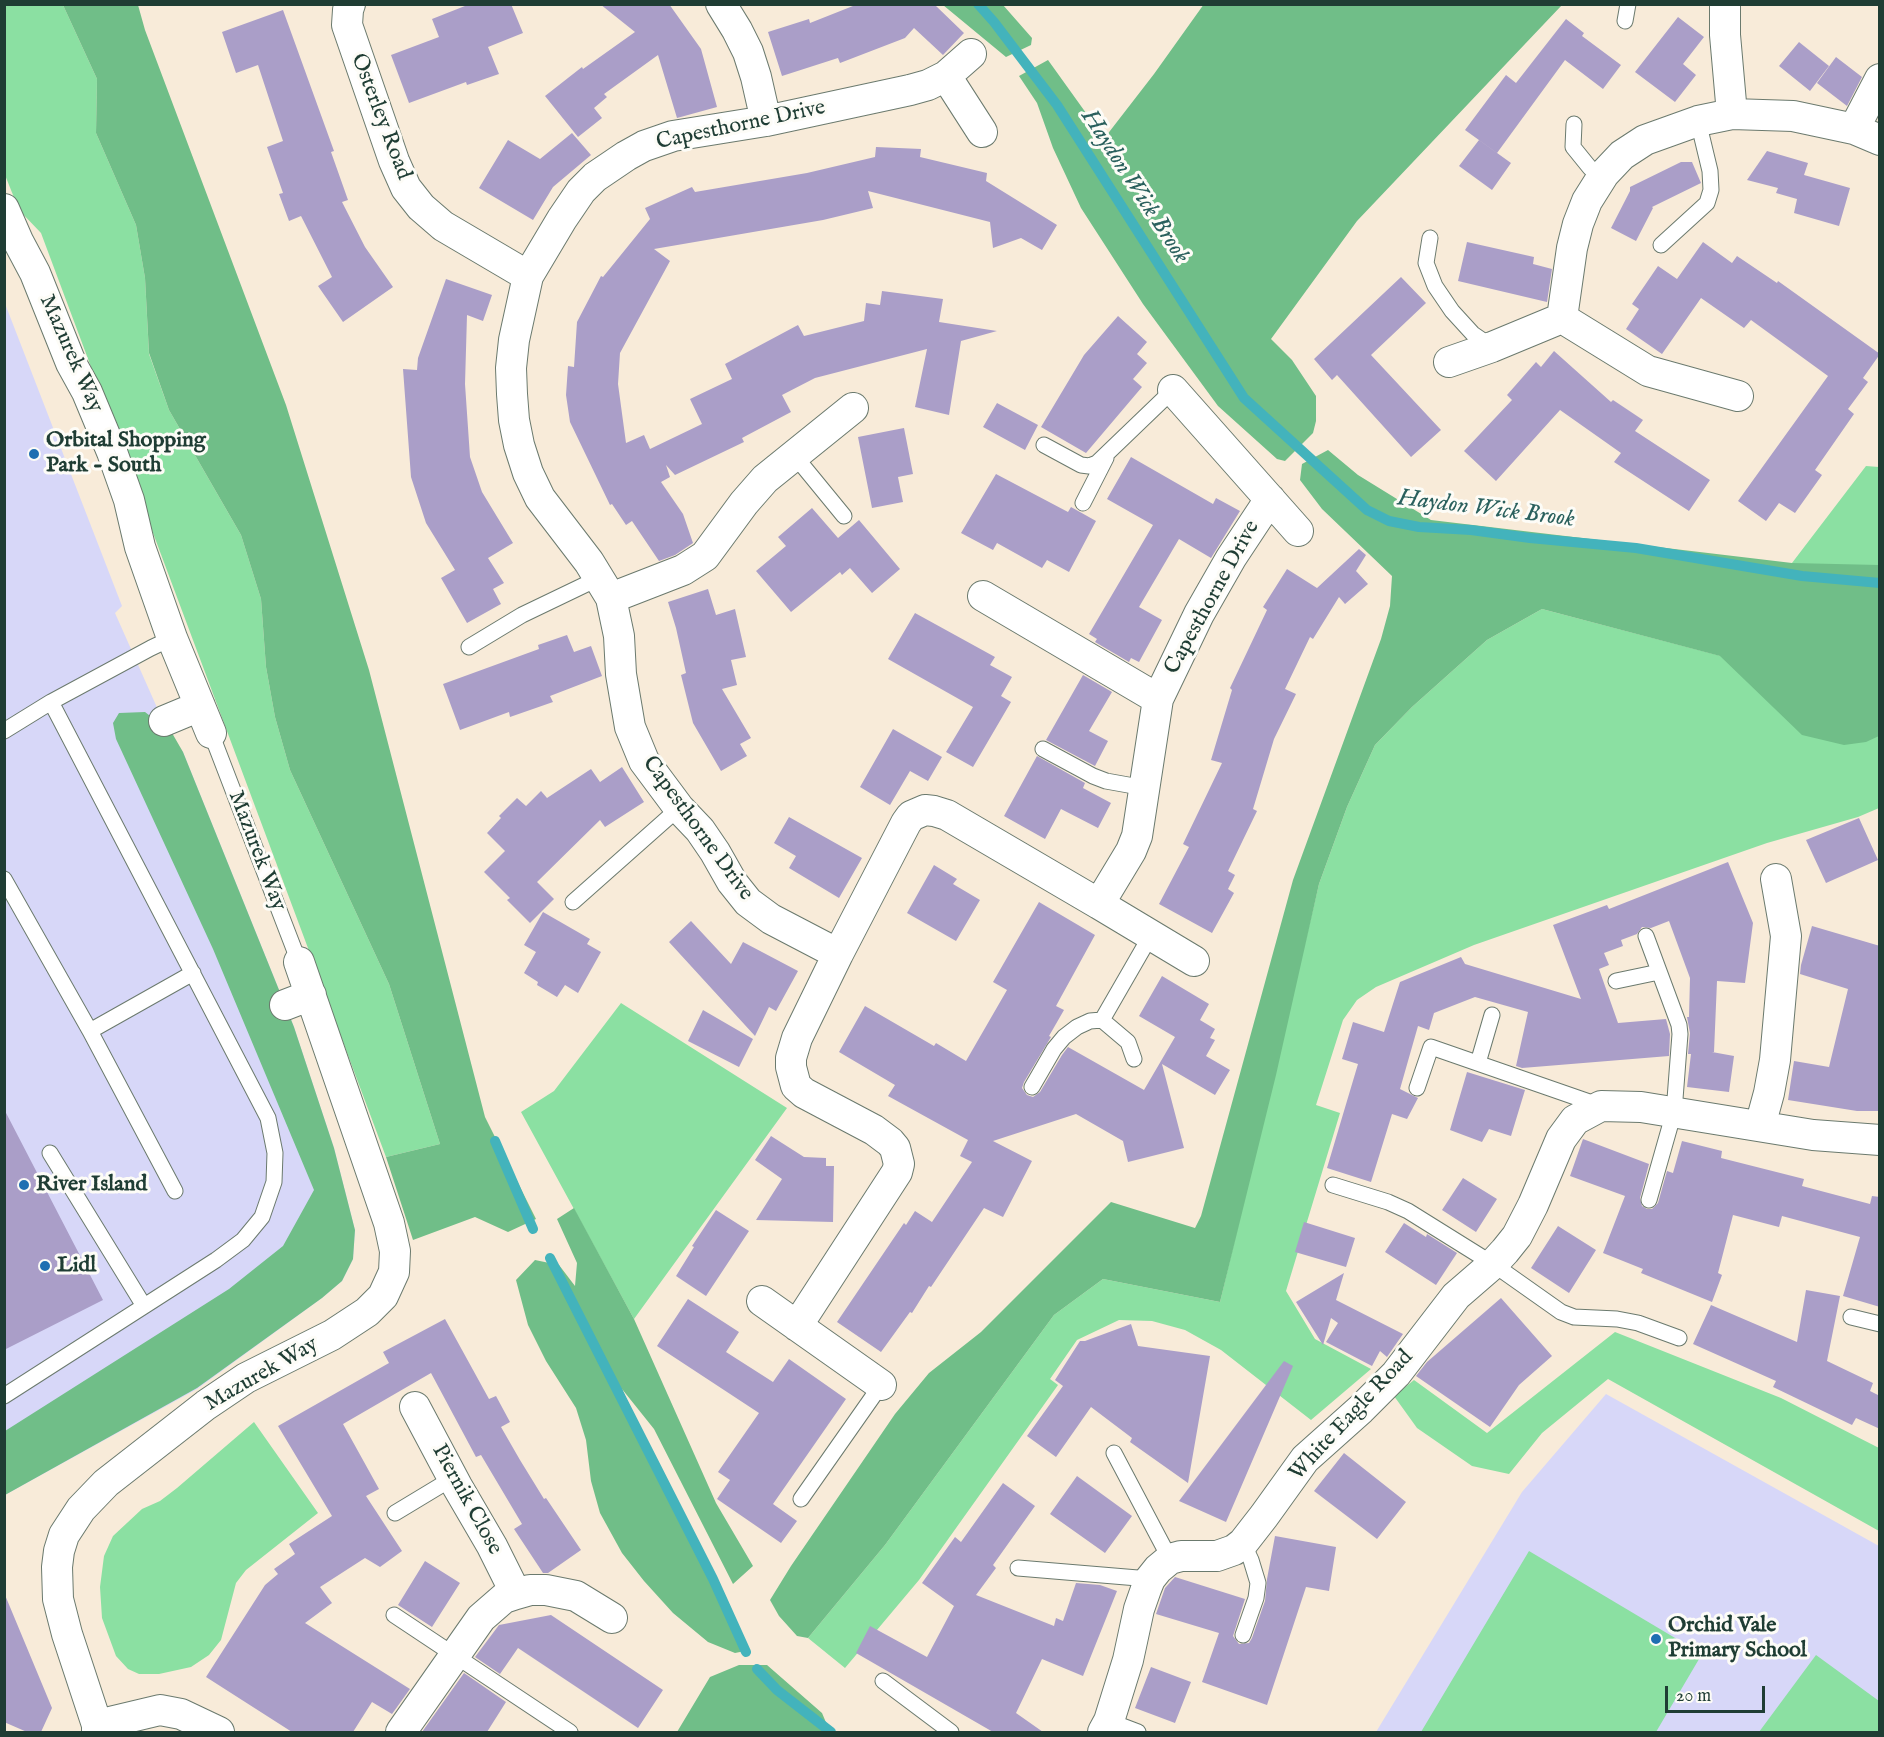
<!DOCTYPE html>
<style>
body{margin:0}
#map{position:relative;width:1884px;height:1737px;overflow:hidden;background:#f8ebd9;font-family:"IM FELL English",serif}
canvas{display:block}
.frame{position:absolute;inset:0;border:6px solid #1f3d34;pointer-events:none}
.scale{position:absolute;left:1665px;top:1686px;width:100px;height:27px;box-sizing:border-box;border:3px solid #1f3d34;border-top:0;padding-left:8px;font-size:18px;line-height:21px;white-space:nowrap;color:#1f3d34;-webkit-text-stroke:4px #fdfcf7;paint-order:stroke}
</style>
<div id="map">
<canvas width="1884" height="1737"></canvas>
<div class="frame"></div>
<div class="scale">20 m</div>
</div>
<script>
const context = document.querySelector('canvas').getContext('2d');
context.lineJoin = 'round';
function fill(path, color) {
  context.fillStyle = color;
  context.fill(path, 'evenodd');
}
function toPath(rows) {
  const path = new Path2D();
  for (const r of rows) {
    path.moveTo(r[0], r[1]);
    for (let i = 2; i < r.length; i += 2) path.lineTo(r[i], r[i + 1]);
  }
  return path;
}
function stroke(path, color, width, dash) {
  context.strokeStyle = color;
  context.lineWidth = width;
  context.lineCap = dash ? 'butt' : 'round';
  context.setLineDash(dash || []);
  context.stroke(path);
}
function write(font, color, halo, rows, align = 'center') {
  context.font = font + ' "IM FELL English",serif';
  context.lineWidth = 6;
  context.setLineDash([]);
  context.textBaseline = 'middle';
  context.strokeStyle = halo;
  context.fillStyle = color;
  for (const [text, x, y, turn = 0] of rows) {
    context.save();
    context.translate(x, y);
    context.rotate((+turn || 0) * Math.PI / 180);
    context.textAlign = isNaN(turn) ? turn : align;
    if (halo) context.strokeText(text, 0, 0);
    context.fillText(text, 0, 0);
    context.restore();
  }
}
fill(toPath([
 [4,301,122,606,115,613,167,730,183,752,294,1027,334,1148,355,1230,353,1259,342,1281,322,1298,197,1389,5,1495],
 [1606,1394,1879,1546,1879,1732,1376,1732,1522,1492]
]), '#d7d7f8');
fill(toPath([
 [4,5,63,5,97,79,96,133,136,225,145,278,149,354,169,410,241,535,261,599,266,667,275,717,290,770,389,984,440,1144,386,1157,41,233,19,210,5,175],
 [1866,466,1879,467,1879,808,1858,817,1767,843,1474,945,1376,987,1357,1000,1343,1020,1316,1105,1340,1113,1286,1291,1315,1339,1371,1369,1311,1420,1221,1350,1185,1330,1152,1321,1119,1320,1077,1340,1050,1379,1058,1385,919,1580,845,1668,808,1638,885,1545,1054,1315,1103,1279,1220,1302,1319,884,1347,807,1375,745,1412,707,1487,640,1542,609,1721,656],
 [621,1003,787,1108,634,1319,521,1112,554,1091],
 [1615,1332,1781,1398,1879,1448,1879,1531,1608,1379,1542,1433,1509,1474,1472,1466,1417,1428,1394,1396,1414,1380,1487,1433],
 [254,1422,318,1513,246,1570,236,1583,221,1640,209,1655,191,1667,159,1674,139,1674,128,1669,116,1656,102,1618,100,1587,104,1556,113,1536,142,1509,160,1501,177,1488],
 [1529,1551,1702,1654,1656,1732,1421,1732],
 [1816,1655,1879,1701,1879,1732,1759,1732]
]), '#8be0a2');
fill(toPath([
 [1204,4,1562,5,1357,221,1271,339,1292,360,1316,396,1316,421,1313,433,1285,461,1277,459,1218,406,1143,304,1081,208,1053,148,1037,103,1019,76,1048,60,1086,113,1096,149,1154,74],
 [63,5,138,5,145,30,286,405,369,670,485,1117,536,1219,508,1232,475,1217,413,1240,386,1157,440,1144,389,984,290,770,275,717,266,667,261,599,241,535,169,410,149,353,145,278,136,225,96,133,97,79],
 [943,5,1003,5,1032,38,1031,45,1006,57],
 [1328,450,1358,475,1431,520,1792,563,1879,565,1879,736,1866,742,1844,745,1802,735,1720,656,1542,609,1487,640,1412,707,1375,745,1347,807,1319,884,1276,1075,1220,1302,1103,1279,1054,1315,885,1545,808,1638,797,1636,779,1616,770,1600,791,1566,895,1414,929,1373,981,1332,1111,1202,1195,1228,1201,1216,1293,880,1381,639,1390,606,1392,576,1322,509,1300,480,1302,464],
 [145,712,172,733,183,752,294,1027,334,1148,355,1230,353,1259,342,1281,322,1298,197,1388,5,1495,5,1431,229,1289,283,1246,314,1190,213,949,116,739,113,723,119,713],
 [574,1208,634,1319,716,1503,753,1566,733,1584,654,1429,622,1389,685,1525,726,1609,744,1640,745,1651,735,1653,708,1642,673,1613,644,1581,622,1553,600,1513,591,1481,586,1440,576,1408,546,1361,528,1325,516,1280,535,1260,559,1265,575,1286,577,1263,557,1219],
 [739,1665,767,1665,822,1713,830,1732,677,1732,710,1677]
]), '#70be88');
stroke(toPath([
 [978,4,994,22,1057,105,1244,398,1367,510,1389,521,1419,527,1471,530,1530,538,1636,548,1802,576,1880,583],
 [495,1141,533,1229],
 [550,1258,713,1579,746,1652],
 [757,1669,777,1690,831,1732]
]), '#43b3bc', 10);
fill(toPath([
 [470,4,511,4,523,33,488,47,499,74,467,85,466,82,409,103,391,55,439,37,432,19],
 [600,4,669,4,701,49,717,107,677,118,658,55,604,94,607,97,594,108,602,118,578,137,545,96,582,67,583,69,635,32],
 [858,4,937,4,936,6,964,33,943,55,914,28,905,38,840,63,838,58,782,76,768,32,809,19,810,23],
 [283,10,334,151,331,152,348,200,342,202,365,247,393,287,343,322,318,286,332,277,301,216,289,221,279,194,283,193,267,147,283,141,258,65,236,73,222,32],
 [1678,17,1704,37,1683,64,1696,75,1675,102,1635,72],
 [1566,19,1584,33,1582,36,1621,65,1603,89,1565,60,1497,153,1465,130,1506,75,1516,83],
 [1799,42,1829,66,1810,91,1779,66],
 [1836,57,1862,77,1847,106,1817,83],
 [572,133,591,155,553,187,533,220,479,188,508,140,540,159],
 [1479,140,1511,163,1492,190,1459,166],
 [876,147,921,149,920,157,987,173,986,181,1057,225,1042,250,1021,238,993,248,990,222,868,191,873,208,823,220,654,249,670,261,620,353,618,384,626,443,644,435,650,449,702,424,690,399,732,379,725,364,798,325,804,336,864,321,866,303,880,305,882,291,943,299,939,322,997,331,961,341,949,415,915,407,927,349,815,378,782,395,791,412,742,438,744,442,675,475,666,465,670,477,661,482,683,514,693,543,675,555,659,561,632,521,626,525,612,504,610,505,570,422,566,395,568,366,574,367,577,322,601,276,603,277,650,219,645,208,692,187,695,192,807,173,875,157],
 [1767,151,1808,163,1804,175,1850,188,1839,226,1794,213,1797,199,1776,193,1778,188,1747,180],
 [1681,162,1692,162,1701,183,1652,207,1653,208,1636,241,1611,228,1630,191,1630,187],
 [1467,242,1534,257,1533,264,1552,269,1547,302,1458,281],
 [1703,242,1732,263,1737,256,1777,283,1778,281,1880,354,1863,378,1868,382,1848,409,1854,414,1815,470,1822,475,1795,513,1779,503,1766,521,1738,501,1828,376,1751,320,1744,328,1701,298,1662,354,1626,329,1639,309,1632,304,1658,266,1677,279],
 [1401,277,1426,303,1371,355,1441,430,1411,457,1337,375,1332,380,1314,359],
 [446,279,492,295,483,321,467,315,465,384,470,457,482,492,513,543,488,558,504,583,493,589,501,604,467,623,441,578,455,570,426,523,411,477,403,369,417,370,418,358],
 [1118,316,1147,342,1137,354,1147,363,1133,379,1142,387,1086,453,1041,427,1084,355],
 [1554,351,1611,402,1613,400,1643,420,1635,431,1710,480,1689,511,1614,462,1621,453,1560,410,1496,481,1464,451,1512,400,1507,395,1536,362,1541,367],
 [997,403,1038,425,1025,450,983,427],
 [904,428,913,474,898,477,903,502,872,508,858,437],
 [1131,457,1213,504,1216,498,1240,511,1211,558,1179,539,1139,607,1162,620,1139,662,1131,658,1129,662,1095,642,1097,639,1089,634,1153,525,1107,499],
 [996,474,1068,512,1071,507,1096,521,1069,572,1047,560,1042,568,997,543,993,550,961,533],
 [812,508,838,538,859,520,900,569,872,593,850,568,842,575,840,572,791,612,756,571,786,546,778,537],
 [1359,549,1366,555,1356,571,1368,584,1345,604,1339,597,1313,639,1310,637,1285,689,1296,694,1274,739,1253,809,1257,811,1228,871,1235,875,1228,889,1234,893,1212,933,1159,904,1189,847,1183,844,1222,763,1211,760,1232,690,1230,688,1267,610,1263,607,1287,569,1317,588],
 [708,589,716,615,735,609,746,657,731,660,737,685,722,689,751,738,740,744,747,756,721,771,693,723,681,675,686,673,676,628,668,602],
 [915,613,995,657,990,665,1012,677,1001,696,1011,702,973,767,946,752,973,707,888,659],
 [567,635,574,652,591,646,602,676,550,696,553,702,510,717,509,712,460,730,443,684,539,649,538,645],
 [1083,675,1112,692,1089,731,1108,741,1095,766,1046,740],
 [893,729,942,757,928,781,910,771,890,805,860,787],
 [1037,756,1085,783,1083,788,1111,803,1098,828,1061,809,1045,839,1004,816],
 [622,767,644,802,605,827,600,820,537,882,554,899,530,923,507,900,510,898,484,872,505,851,487,833,501,818,499,816,517,798,526,806,541,791,547,798,591,769,600,782],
 [789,817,862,858,839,898,789,868,796,856,774,843],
 [1859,818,1878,860,1826,883,1806,840],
 [1728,862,1753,923,1745,983,1717,981,1714,1052,1712,1052,1734,1056,1729,1092,1687,1087,1691,1054,1688,1054,1690,1033,1687,1017,1689,1017,1690,978,1669,921,1651,928,1642,927,1637,934,1621,940,1623,946,1604,953,1609,965,1599,969,1618,1023,1666,1019,1670,1034,1669,1056,1522,1068,1516,1066,1528,1012,1475,997,1434,1013,1429,1030,1418,1026,1400,1089,1418,1098,1407,1119,1392,1114,1371,1182,1327,1168,1358,1064,1342,1059,1353,1022,1384,1032,1400,982,1461,957,1465,964,1581,999,1553,925,1607,905,1609,909],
 [934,865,957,879,953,884,980,900,956,941,907,913],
 [1039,902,1095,935,1056,1006,1064,1010,1049,1036,1051,1037,1024,1082,1022,1088,1027,1095,1033,1097,1040,1092,1062,1055,1068,1047,1144,1090,1175,1037,1139,1016,1162,976,1209,1004,1200,1020,1215,1029,1210,1038,1215,1040,1206,1056,1230,1070,1215,1095,1162,1064,1184,1148,1128,1162,1123,1141,1076,1114,993,1141,1032,1161,1003,1217,984,1208,931,1287,929,1286,912,1313,910,1312,881,1352,837,1322,904,1223,906,1225,915,1211,932,1222,972,1162,960,1156,968,1140,888,1096,895,1085,839,1052,865,1006,934,1046,936,1043,966,1061,1007,990,993,982],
 [543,912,590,939,587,944,601,952,578,993,565,985,557,997,537,985,538,982,524,973,536,952,524,945],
 [691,921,731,964,743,942,798,971,776,1011,769,1007,755,1036,669,942],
 [1812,926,1880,946,1880,1111,1857,1111,1788,1100,1794,1061,1829,1067,1848,989,1800,974,1801,965],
 [703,1010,753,1039,739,1067,688,1041],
 [1467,1072,1525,1090,1511,1136,1489,1129,1482,1142,1450,1130],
 [4,1109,103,1300,4,1350],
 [771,1136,804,1157,826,1158,826,1166,834,1166,833,1222,756,1220,782,1179,755,1160],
 [1583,1139,1649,1164,1640,1198,1642,1206,1647,1209,1652,1209,1658,1203,1667,1171,1673,1173,1682,1141,1722,1151,1721,1158,1804,1179,1802,1186,1870,1204,1872,1196,1880,1197,1880,1307,1843,1296,1860,1237,1782,1216,1779,1227,1733,1215,1718,1273,1722,1275,1712,1302,1641,1273,1643,1269,1603,1253,1625,1196,1570,1176],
 [1463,1178,1497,1199,1476,1232,1442,1210],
 [716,1210,749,1231,706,1296,676,1276,694,1247,692,1246],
 [1304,1222,1355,1238,1346,1267,1295,1252],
 [1404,1223,1426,1237,1427,1234,1457,1253,1436,1285,1385,1252],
 [1558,1226,1596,1250,1569,1293,1531,1268],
 [1344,1273,1336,1300,1403,1334,1387,1357,1380,1351,1372,1366,1326,1342,1338,1323,1331,1318,1323,1345,1296,1302],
 [1806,1290,1840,1296,1827,1361,1873,1383,1870,1391,1880,1396,1880,1429,1856,1418,1852,1425,1773,1387,1776,1381,1693,1344,1711,1305,1797,1342],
 [1501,1298,1552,1356,1519,1385,1490,1427,1416,1376,1427,1362],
 [688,1299,739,1332,726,1352,773,1382,789,1359,846,1399,773,1504,797,1521,781,1543,717,1499,730,1480,718,1472,759,1413,657,1346],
 [445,1319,489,1399,496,1396,510,1422,501,1427,520,1460,544,1499,546,1498,581,1550,548,1573,543,1573,514,1529,522,1524,481,1455,476,1457,431,1373,343,1424,379,1489,366,1496,402,1551,380,1567,365,1558,320,1587,332,1603,305,1623,410,1689,392,1714,372,1702,353,1732,292,1732,206,1677,265,1585,278,1574,274,1569,295,1554,289,1544,332,1516,278,1426,389,1363,383,1352],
 [1131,1324,1138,1346,1210,1356,1188,1483,1130,1442,1132,1438,1091,1407,1056,1457,1027,1436,1063,1386,1055,1380,1080,1341,1085,1341],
 [1284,1361,1293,1366,1226,1522,1179,1501],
 [1344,1453,1406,1502,1377,1539,1314,1491],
 [1077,1476,1132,1516,1105,1553,1050,1514],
 [1003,1483,1035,1506,993,1565,996,1568,976,1595,1054,1626,1056,1618,1063,1621,1076,1583,1100,1585,1117,1591,1083,1676,1042,1659,1016,1713,1043,1732,993,1732,856,1653,870,1626,927,1657,954,1606,922,1583,955,1537,961,1542],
 [1275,1536,1336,1547,1329,1591,1306,1587,1267,1705,1202,1682,1219,1633,1156,1614,1165,1588,1175,1577,1245,1599,1233,1636,1239,1644,1249,1643,1252,1638,1265,1601,1267,1579],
 [425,1561,460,1583,432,1627,398,1605],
 [5,1595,52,1708,41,1732,27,1732,4,1722],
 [551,1615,663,1690,638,1728,518,1648,500,1674,475,1657,499,1625],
 [1151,1667,1191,1682,1175,1723,1135,1708],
 [464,1673,506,1702,487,1732,422,1732]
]), '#aa9ec8');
const service = toPath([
 [1625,21,1628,4],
 [1574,124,1573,147,1590,168,1604,174],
 [1430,238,1426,263,1435,286,1452,311,1473,334,1492,347],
 [1661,245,1707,203,1711,190,1710,171,1698,121],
 [1044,445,1081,465,1089,466,1097,463,1173,390],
 [794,455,844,516],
 [1083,503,1106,458],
 [469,647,522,615,599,578],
 [51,702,151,648,172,638],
 [4,731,51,702,268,1118,275,1153,274,1182,262,1217,243,1240,216,1260,4,1396],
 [211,733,299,962],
 [1043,749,1093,776,1106,781,1145,788],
 [4,879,90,1031,175,1191],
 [573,902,679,808],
 [1646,936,1679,1025,1680,1034,1674,1112,1649,1200],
 [1616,981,1659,972],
 [1102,1020,1128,1042,1134,1059],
 [90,1031,193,973],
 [1478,1063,1492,1015],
 [1032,1087,1054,1049,1064,1037,1077,1027,1090,1021,1102,1020,1151,935],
 [1417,1088,1431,1047,1601,1106],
 [50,1153,144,1306],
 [1333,1185,1388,1202,1408,1211,1493,1264,1561,1312,1574,1317,1617,1319,1638,1323,1679,1338],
 [1851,1317,1880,1324],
 [1114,1453,1170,1559],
 [801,1499,881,1385],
 [395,1513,453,1478],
 [1243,1543,1251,1560,1258,1583,1256,1598,1243,1635],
 [1018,1568,1150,1579],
 [394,1615,570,1732],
 [883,1681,951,1732],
 [1109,1721,1138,1732]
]);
const minor = toPath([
 [350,4,348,10,347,25,394,161,406,188,421,207,443,226,528,276],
 [721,4,737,30,748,52,756,77,766,121],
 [1725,4,1725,35,1732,114],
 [946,76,982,132],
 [1854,129,1880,79],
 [4,209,18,241,35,273,71,363,87,392,112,452,129,500,140,547,172,638,211,733],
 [1562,318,1648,371,1738,396],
 [1449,362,1492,347,1562,318,1572,248,1578,224,1587,201,1604,174,1622,155,1645,140,1698,121,1732,114,1793,116,1854,129,1880,140],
 [1173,390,1298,531],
 [983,596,1158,699],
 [611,598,683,570,705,556,744,503,765,479,853,408],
 [164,721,200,706],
 [1099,904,1194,961],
 [838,954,906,823,911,816,925,810,934,811,947,815,1099,904,1131,851,1137,836,1158,699,1199,614,1231,558,1270,499],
 [285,1005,311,995],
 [1760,1126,1769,1093,1775,1060,1786,936,1776,879],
 [762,1301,881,1385],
 [797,1326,897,1172,899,1164,895,1148,890,1142,874,1130,804,1093,796,1086,791,1067,791,1058,797,1038,838,954,771,919,748,902,732,882,715,852,700,830,679,808,644,761,630,727,621,674,619,636,611,598,589,562,540,498,528,473,519,445,514,420,512,394,511,368,514,340,528,276,562,219,581,191,595,177,626,156,644,146,673,136,766,121,910,90,928,85,946,76,971,54],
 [415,1407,457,1486,492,1546,516,1594,530,1590,546,1590,576,1596,612,1618],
 [97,1725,160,1710,181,1714,219,1732],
 [97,1732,97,1725,67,1634,58,1599,57,1567,59,1551,64,1535,81,1509,106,1483,206,1405,246,1378,332,1335,367,1312,383,1296,394,1272,395,1251,389,1223,299,962],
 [401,1732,481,1618,504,1598,516,1594],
 [1103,1732,1109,1721,1128,1660,1139,1609,1146,1589,1150,1579,1158,1569,1170,1559,1181,1556,1217,1556,1234,1550,1243,1543,1264,1516,1305,1459,1361,1409,1396,1374,1456,1296,1493,1264,1505,1251,1517,1236,1533,1205,1561,1139,1575,1120,1601,1106,1641,1107,1813,1135,1880,1140]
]);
stroke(service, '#6b7a6e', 17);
stroke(minor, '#6b7a6e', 32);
stroke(service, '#fff', 15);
stroke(minor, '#fff', 30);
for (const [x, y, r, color] of [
 [34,454,6,"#1f6fb2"],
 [24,1185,6,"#1f6fb2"],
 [45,1266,6,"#1f6fb2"],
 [1656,1639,6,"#1f6fb2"]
]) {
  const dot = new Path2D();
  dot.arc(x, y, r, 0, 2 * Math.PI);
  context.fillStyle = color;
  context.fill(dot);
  stroke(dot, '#fdfcf7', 2);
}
write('22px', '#1f3d34', '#fdfcf7', [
 ["Osterley Road",380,117,69],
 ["Capesthorne Drive",741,126,-12],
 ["Mazurek Way",70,354,66],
 ["Capesthorne Drive",1213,598,-61],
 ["Capesthorne Drive",697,829,54],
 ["Mazurek Way",256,851,69],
 ["Mazurek Way",262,1375,-30],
 ["White Eagle Road",1352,1416,-47],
 ["Piernik Close",466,1500,61]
]);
write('bold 22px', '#1f3d34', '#fdfcf7', [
 ["Orbital Shopping",46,441],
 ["Park - South",46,466],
 ["River Island",36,1185],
 ["Lidl",57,1266],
 ["Orchid Vale",1668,1626],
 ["Primary School",1668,1651]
], 'left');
write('italic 24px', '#2a605d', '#fdfcf7', [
 ["Haydon Wick Brook",1134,187,57],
 ["Haydon Wick Brook",1486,510,7]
]);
</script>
